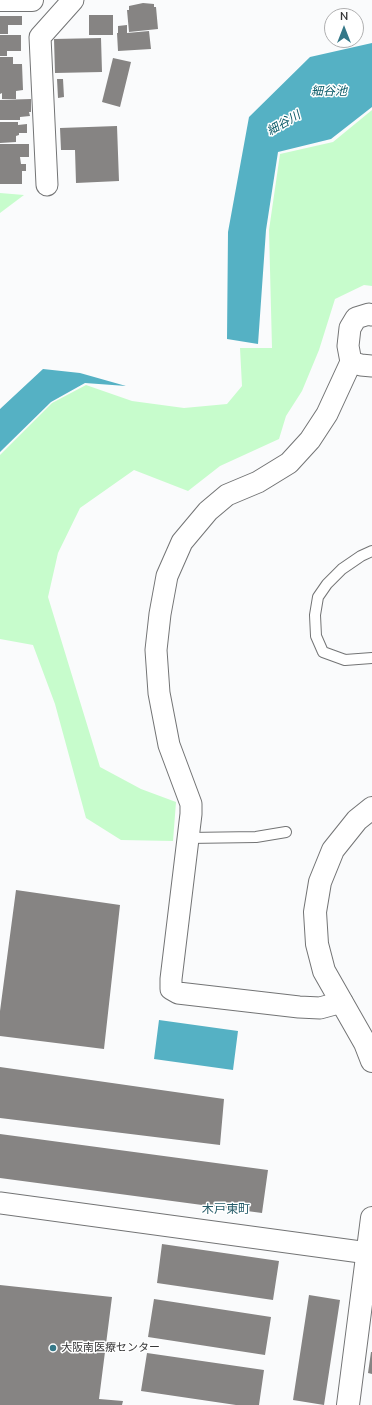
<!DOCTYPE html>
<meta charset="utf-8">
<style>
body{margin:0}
#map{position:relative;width:372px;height:1405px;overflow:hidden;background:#fafbfc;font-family:"Nunito Sans",sans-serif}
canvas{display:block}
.north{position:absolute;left:324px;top:8px;width:40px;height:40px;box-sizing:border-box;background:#fff;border:1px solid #afafb0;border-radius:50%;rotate:0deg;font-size:11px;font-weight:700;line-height:16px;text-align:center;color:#383839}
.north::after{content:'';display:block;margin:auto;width:14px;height:18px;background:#357888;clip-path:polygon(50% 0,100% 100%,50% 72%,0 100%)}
</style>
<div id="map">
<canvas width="372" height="1405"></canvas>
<div class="north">N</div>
</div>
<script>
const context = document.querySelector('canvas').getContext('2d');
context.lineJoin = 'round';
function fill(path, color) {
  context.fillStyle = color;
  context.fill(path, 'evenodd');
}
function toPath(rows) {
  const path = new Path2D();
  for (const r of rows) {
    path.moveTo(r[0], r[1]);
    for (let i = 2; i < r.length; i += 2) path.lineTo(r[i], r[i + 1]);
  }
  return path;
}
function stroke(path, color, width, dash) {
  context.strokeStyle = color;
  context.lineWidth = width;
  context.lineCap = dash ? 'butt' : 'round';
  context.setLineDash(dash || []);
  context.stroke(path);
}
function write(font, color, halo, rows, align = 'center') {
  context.font = font + ' "Nunito Sans","Noto Sans JP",sans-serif';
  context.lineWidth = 3;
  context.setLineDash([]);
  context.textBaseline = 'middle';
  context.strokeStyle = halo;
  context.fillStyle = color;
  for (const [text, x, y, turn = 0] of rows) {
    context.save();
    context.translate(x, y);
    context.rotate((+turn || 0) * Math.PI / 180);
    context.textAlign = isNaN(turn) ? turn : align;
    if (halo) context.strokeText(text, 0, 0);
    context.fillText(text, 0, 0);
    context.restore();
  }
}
fill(toPath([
 [372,110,372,286,364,285,335,299,319,350,302,391,286,416,279,439,220,466,188,491,134,470,80,508,58,553,48,597,100,767,141,789,176,802,173,841,121,840,86,818,55,704,33,645,0,639,0,455,52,403,86,385,132,401,184,408,227,404,242,386,240,348,272,348,269,230,280,154,333,142],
 [0,193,24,195,0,213]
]), '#c7fccc');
fill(toPath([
 [372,43,372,107,331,139,278,152,266,230,258,344,227,339,228,232,249,117,310,57],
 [43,369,80,373,126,386,85,383,51,402,0,452,0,409],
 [159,1020,238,1031,233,1070,154,1059]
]), '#55b1c4');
fill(toPath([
 [143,3,154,4,154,7,156,7,158,29,129,32,127,10,129,10,129,6],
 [89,15,113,15,113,35,89,35],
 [0,16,22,16,22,25,8,25,8,34,0,34],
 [127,25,127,33,149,31,151,49,118,51,117,33,118,33,118,26],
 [0,35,21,35,21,51,7,51,7,56,0,56],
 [101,38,102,72,55,73,54,39],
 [0,57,13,57,13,64,22,64,23,90,16,91,16,99,2,99,2,93,0,94],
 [113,58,131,62,120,107,102,102],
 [57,79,63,79,64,97,58,98],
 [31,99,31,112,29,112,30,116,20,117,20,120,0,120,0,100],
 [0,122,18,122,18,125,27,124,27,133,19,133,19,135,16,136,16,142,0,143],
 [117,126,119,181,76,183,75,150,61,150,60,128],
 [0,144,29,144,29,157,20,157,21,164,26,164,26,171,22,171,22,184,0,184,0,165,6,165,0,165],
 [16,890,120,905,104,1049,0,1036,0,1011],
 [0,1067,224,1099,220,1145,0,1118],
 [0,1134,268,1170,262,1213,0,1178],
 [162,1244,279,1261,273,1300,157,1283],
 [0,1285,112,1297,99,1399,123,1401,122,1405,0,1405],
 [309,1295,340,1300,324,1405,293,1400],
 [154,1299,271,1317,265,1355,148,1337],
 [371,1352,372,1352,372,1374,368,1373],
 [147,1353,264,1370,259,1405,236,1405,141,1391]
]), '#868483');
const lane = toPath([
 [372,551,361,556,342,569,327,584,318,597,315,615,316,636,323,652,345,660,372,658],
 [188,838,256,837,286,832]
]);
const street = toPath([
 [47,185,40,37,73,0],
 [351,362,361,365,372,366],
 [342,1002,320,1008,299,1007,178,993,171,989,171,979,191,814,191,804,169,745,159,693,156,650,160,614,167,576,182,542,208,511,227,495,258,482,289,463,310,440,327,414,351,362,348,346,350,328,356,318,369,314,372,315],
 [0,1203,368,1253]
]);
const secondary = toPath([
 [372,808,357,820,333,850,320,882,315,912,317,944,324,971,365,1043,372,1061],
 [348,1405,372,1218]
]);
const primary = toPath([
 [0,0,32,0]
]);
stroke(lane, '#737475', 12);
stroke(street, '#737475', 23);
stroke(secondary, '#737475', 24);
stroke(primary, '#737475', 24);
stroke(lane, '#fff', 10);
stroke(street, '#fff', 21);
stroke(secondary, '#fff', 22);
stroke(primary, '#fff', 22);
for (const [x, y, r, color] of [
 [53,1348,4,"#357888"]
]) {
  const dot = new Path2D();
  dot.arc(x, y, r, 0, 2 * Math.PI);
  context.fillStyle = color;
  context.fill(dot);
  stroke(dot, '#fff', 1.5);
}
write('11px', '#383839', '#fff', [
 ["大阪南医療センター",61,1348]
], 'left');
write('italic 12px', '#0b5b68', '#fff', [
 ["細谷池",329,92],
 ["細谷川",284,124,-30]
]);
write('12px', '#255b68', '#fff', [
 ["木戸東町",226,1210]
]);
</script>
